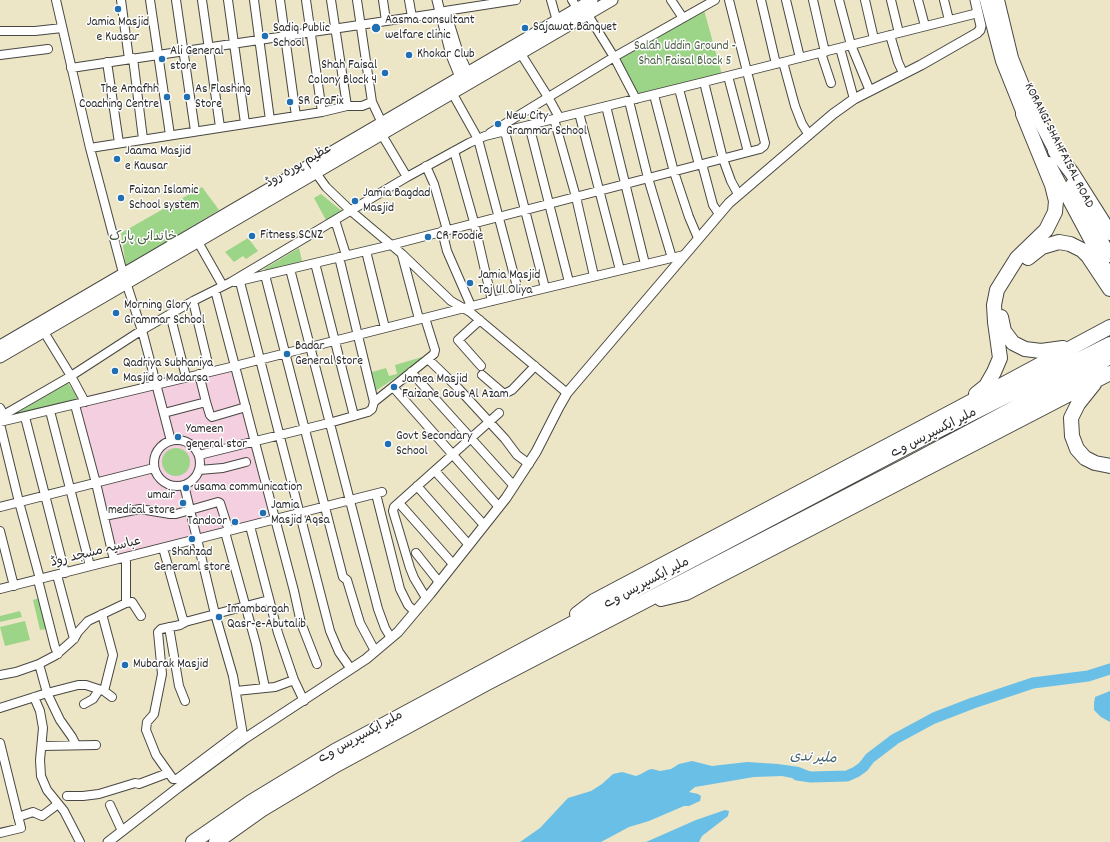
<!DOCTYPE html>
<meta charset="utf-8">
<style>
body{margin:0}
canvas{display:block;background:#ece5c6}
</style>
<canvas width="1110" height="842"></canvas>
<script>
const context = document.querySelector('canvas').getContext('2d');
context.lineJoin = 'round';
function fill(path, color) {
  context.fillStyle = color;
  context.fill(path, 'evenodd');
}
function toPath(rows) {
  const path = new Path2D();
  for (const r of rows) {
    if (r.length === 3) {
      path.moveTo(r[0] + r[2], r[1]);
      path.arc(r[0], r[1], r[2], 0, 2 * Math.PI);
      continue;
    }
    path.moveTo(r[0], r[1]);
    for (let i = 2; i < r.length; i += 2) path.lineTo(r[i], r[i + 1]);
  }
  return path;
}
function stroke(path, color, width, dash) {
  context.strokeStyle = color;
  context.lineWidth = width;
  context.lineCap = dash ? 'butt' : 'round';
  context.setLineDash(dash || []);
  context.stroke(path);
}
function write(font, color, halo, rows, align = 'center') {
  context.font = font + ' Dekko,"Playpen Sans Arabic",sans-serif';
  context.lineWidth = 3;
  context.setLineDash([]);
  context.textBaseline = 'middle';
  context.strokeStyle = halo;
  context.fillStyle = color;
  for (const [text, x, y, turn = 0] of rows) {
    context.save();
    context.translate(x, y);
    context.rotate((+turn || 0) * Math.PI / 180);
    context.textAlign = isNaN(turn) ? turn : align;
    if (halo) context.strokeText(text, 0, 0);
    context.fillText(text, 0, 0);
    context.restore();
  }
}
fill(toPath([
 [233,370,270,517,117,555,78,407]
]), '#f3cfdf');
fill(toPath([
 [704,10,722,75,635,97,619,59],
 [202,187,219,210,126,266,121,233],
 [321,194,343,212,327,222,314,198],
 [248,238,258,251,246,259,243,256,234,262,225,252],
 [299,248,302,261,266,272,264,269],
 [422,357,422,360,374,392,366,364,369,363,372,372,386,368,389,376,397,374,395,365],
 [68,383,78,398,19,415,17,413],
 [176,462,14],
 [39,598,47,629,40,630,33,600],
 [20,611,22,617,0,622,0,616],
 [25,621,30,640,5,646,0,627]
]), '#9cd588');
fill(toPath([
 [1110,691,1110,722,1101,717,1094,710,1094,703,1095,697],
 [692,761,712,766,747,762,778,764,799,767,809,771,812,775,808,780,802,780,782,776,754,777,695,787,689,792,698,794,701,796,700,801,689,806,684,806,649,821,629,827,601,842,520,842,540,828,568,798,591,791,602,784,613,774,622,772,636,776,641,774,648,770,652,769,660,771,671,769,679,764],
 [725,810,729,811,728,816,702,836,699,842,646,842,696,820]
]), '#6abfe7');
stroke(toPath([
 [797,775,811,777,847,776,856,772,863,767,870,758,895,739,934,718,973,703,1033,683,1088,676,1110,669]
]), '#6abfe7', 11);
const minor = toPath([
 [56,0,90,148,123,273,143,334,171,441],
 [121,0,129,59],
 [150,0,170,135],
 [176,0,195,131],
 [202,0,220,127],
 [228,0,245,123],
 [254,0,270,120],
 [280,0,296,116],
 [306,0,322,112],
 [331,0,347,106],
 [357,0,372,102,382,123],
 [383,0,386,21],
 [409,0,412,17],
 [551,0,557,21],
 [572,0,577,8],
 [671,0,683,18],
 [761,0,776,64],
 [786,0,800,58],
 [813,0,825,52],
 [839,0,851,45,870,91],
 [865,0,874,39],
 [891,0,899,33],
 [918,0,925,26],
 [944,0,949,20],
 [445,11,516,0],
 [588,15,614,57,636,99],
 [0,31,35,31,62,28],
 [890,35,898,62,903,73],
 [840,48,854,99],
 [821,53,831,83],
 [521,54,548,97,559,117],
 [0,55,48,49],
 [133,58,143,139],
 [107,62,119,143],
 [783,62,795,106,802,124,809,135],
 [71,68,440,13],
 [728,76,748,152],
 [704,82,723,159,731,181,738,194],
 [450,89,478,139,519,294],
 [679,89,699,165],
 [654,95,674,172,689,217,698,238],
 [629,101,648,178,672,258],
 [606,106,645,264],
 [579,113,620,270],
 [554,119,576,197,594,276],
 [529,125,569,282],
 [505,132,545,288],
 [490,133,614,57,715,0],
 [382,135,407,177],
 [90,148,322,112,347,106,362,106,372,102],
 [454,151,474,222,492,301],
 [702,164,713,205,719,214],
 [426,166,434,184,447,230],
 [316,173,326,187,351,211,402,254,451,301,470,312,567,393],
 [335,220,346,255],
 [442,231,447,251,471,306],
 [198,242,223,286],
 [366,251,385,328],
 [402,255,419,319],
 [315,263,354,416],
 [290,269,378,609,385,628,391,638],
 [265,275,343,577,347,580,360,623,375,651],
 [235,282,391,245,760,149,764,146,765,143,729,0],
 [240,282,330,631,339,652,351,669],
 [215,290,294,591,301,623,317,664],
 [193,301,210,372],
 [170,314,186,377],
 [480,320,458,340,481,366],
 [44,332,71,376,85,402],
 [428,359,458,388,505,439,517,455,529,464],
 [411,372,514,486],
 [482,375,503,393,506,393,512,390,535,366],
 [393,387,499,507],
 [206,402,210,415,212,417,246,407],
 [374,402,434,354,435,350,425,318],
 [75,405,96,483,114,560],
 [0,408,4,415],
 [50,411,90,566],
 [164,413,206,402,199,374],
 [0,417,71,376,142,330,193,301,231,282,407,177,469,143,485,136,704,82,978,13],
 [25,417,65,573],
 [0,422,235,366,492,301,684,255],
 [0,424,19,502,40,579],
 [177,463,23],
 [199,455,329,423,368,412,372,409,374,402,339,257],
 [199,470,223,468,246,462],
 [435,471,484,525],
 [184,485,215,614,233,676,243,735],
 [417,486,469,545],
 [376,494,400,589,408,605,415,612],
 [399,503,453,564],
 [0,507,154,468],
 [104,516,140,509,170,514,176,514,218,502,220,503,229,531],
 [250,526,278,633,294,680,304,701],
 [0,531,14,586],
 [225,532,256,644,265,688],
 [163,548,184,623],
 [416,553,439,582],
 [57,575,74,639],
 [38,580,55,647,58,654],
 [0,589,382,492],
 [426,598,414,578,410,568,393,511,394,507,499,413],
 [126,603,126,557],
 [102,614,113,655,104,691],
 [169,627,179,686,185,701],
 [39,664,47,693,60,720,72,737,76,745],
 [0,675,16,672,39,664,56,655,74,639,78,632,88,621,126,603,132,602,141,616],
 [236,691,275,687,294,680],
 [34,697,40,711,43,728,40,760,41,776,47,790,64,811,80,842],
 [84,704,93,699,99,690],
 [0,708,47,693,78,685,86,685,104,691,112,697],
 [242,730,177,779,173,779,156,755,146,730,147,722,154,714,162,674,158,632,161,629,180,625,185,622,269,600],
 [0,743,21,828,0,833],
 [42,746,96,745],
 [67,796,83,796,99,794,135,783,139,784,168,773],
 [110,805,122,831],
 [18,817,33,812,42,816,58,804]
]);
const tertiary = toPath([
 [437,0,451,55,462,82],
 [446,13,458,52,470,78],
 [108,842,179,787,244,739,366,659,398,632,430,594,506,498,536,452,559,407,567,393,729,203,833,114,854,99,921,65,977,33,980,30,981,26,975,0]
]);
const secondary = toPath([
 [0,346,592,0],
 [0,357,612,0]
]);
const primary = toPath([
 [986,0,1002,61,1022,111,1027,122],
 [998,0,1012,58,1031,105,1059,159],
 [1049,163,1110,277],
 [1072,184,1110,256]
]);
const motorway = toPath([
 [1055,151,1072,173,1110,233],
 [1028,258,1042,247,1059,242,1070,244,1082,250,1088,256,1110,289],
 [1001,317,1004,331,1013,343,1025,349,1041,351,1063,348],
 [1094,384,1078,404,1071,418,1072,436,1077,449,1085,458,1095,463,1110,466],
 [976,394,986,386,994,372,1000,358,995,322,994,305,997,290,1017,258,1046,230,1055,212,1056,201,1052,185,1023,114],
 [661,599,686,593,1110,373],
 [577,614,594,601,959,408,1110,327],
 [193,842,251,802,335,751,586,616,935,432,1110,344],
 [216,842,261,810,336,765,487,683,909,464,1110,357]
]);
stroke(minor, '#484742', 10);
stroke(tertiary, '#484742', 11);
stroke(secondary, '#484742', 13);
stroke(primary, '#484742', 14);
stroke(motorway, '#484742', 16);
stroke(minor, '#fff', 8);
stroke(tertiary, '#fff', 9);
stroke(secondary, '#fff', 11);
stroke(primary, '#fff', 12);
stroke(motorway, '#fff', 14);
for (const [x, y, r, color] of [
 [118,9,4,"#1f6fb2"],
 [376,28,5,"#1f6fb2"],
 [525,28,4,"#1f6fb2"],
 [265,36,4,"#1f6fb2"],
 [409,55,4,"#1f6fb2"],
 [162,59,4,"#1f6fb2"],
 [385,73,4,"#1f6fb2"],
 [167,97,4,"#1f6fb2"],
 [187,97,4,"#1f6fb2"],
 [290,102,4,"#1f6fb2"],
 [498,124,4,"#1f6fb2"],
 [117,159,4,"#1f6fb2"],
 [121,198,4,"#1f6fb2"],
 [355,201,4,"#1f6fb2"],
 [252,236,4,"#1f6fb2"],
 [428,237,4,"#1f6fb2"],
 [470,283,4,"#1f6fb2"],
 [116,313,4,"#1f6fb2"],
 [287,354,4,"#1f6fb2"],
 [115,371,4,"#1f6fb2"],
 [394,387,4,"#1f6fb2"],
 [178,437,4,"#1f6fb2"],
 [388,444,4,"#1f6fb2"],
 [186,488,4,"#1f6fb2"],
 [183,503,4,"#1f6fb2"],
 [263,513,4,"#1f6fb2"],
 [235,522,4,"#1f6fb2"],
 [192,539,4,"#1f6fb2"],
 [219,617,4,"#1f6fb2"],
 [125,665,4,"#1f6fb2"]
]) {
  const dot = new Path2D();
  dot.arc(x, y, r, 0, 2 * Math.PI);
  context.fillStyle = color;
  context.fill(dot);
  stroke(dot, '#fff', 1.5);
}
write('13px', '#2b2b2b', '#fff', [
 ["Aasma consultant",385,21],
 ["welfare clinic",385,36],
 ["Jamia Masjid",118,23,"center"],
 ["e Kuasar",118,38,"center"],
 ["Sajawat Banquet",533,28],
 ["Sadiq Public",273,29],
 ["School",273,44],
 ["Ali General",170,52],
 ["store",170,67],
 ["Khokar Club",417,55],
 ["Shah Faisal",377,66,"right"],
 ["Colony Block 4",377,81,"right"],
 ["The Amafhh",159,90,"right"],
 ["Coaching Centre",159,105,"right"],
 ["As Flashing",195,90],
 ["Store",195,105],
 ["SR GraFix",298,102],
 ["New City",506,117],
 ["Grammar School",506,132],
 ["Jaama Masjid",125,152],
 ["e Kausar",125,167],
 ["Faizan Islamic",129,191],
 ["School system",129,206],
 ["Jamia Bagdad",363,194],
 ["Masjid",363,209],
 ["Fitness SCNZ",260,236],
 ["CR Foodie",436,237],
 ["Jamia Masjid",478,276],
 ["Taj Ul Oliya",478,291],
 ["Morning Glory",124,306],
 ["Grammar School",124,321],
 ["Badar",295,347],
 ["General Store",295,362],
 ["Qadriya Subhaniya",123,364],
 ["Masjid o Madarsa",123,379],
 ["Jamea Masjid",402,380],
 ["Faizane Gous Al Azam",402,395],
 ["Yameen",186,430],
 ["general stor",186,445],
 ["Govt Secondary",396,437],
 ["School",396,452],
 ["usama communication",194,488],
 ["umair",175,496,"right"],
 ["medical store",175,511,"right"],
 ["Jamia",271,506],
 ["Masjid Aqsa",271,521],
 ["Tandoor",227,522,"right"],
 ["Shahzad",192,553,"center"],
 ["Generaml store",192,568,"center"],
 ["Imambargah",227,610],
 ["Qasr-e-Abutalib",227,625],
 ["Mubarak Masjid",133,665]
], 'left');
write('13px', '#4d5e47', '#fff', [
 ["Salah Uddin Ground -",685,47],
 ["Shah Faisal Block 5",685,62],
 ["خاندانی پارک",143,238]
]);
write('13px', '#2b2b2b', '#fff', [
 ["KORANGI SHAHFAISAL ROAD",1058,146,63],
 ["عظیم پورہ روڈ",299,167,-30],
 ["ملیر ایکسپریس وے",934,434,-27],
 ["عباسیہ مسجد روڈ",96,553,-14],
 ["ملیر ایکسپریس وے",647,584,-28],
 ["ملیر ایکسپریس وے",361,738,-29]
]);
write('italic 14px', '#415f6d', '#fff', [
 ["ملیر ندی",813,759,3]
]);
</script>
